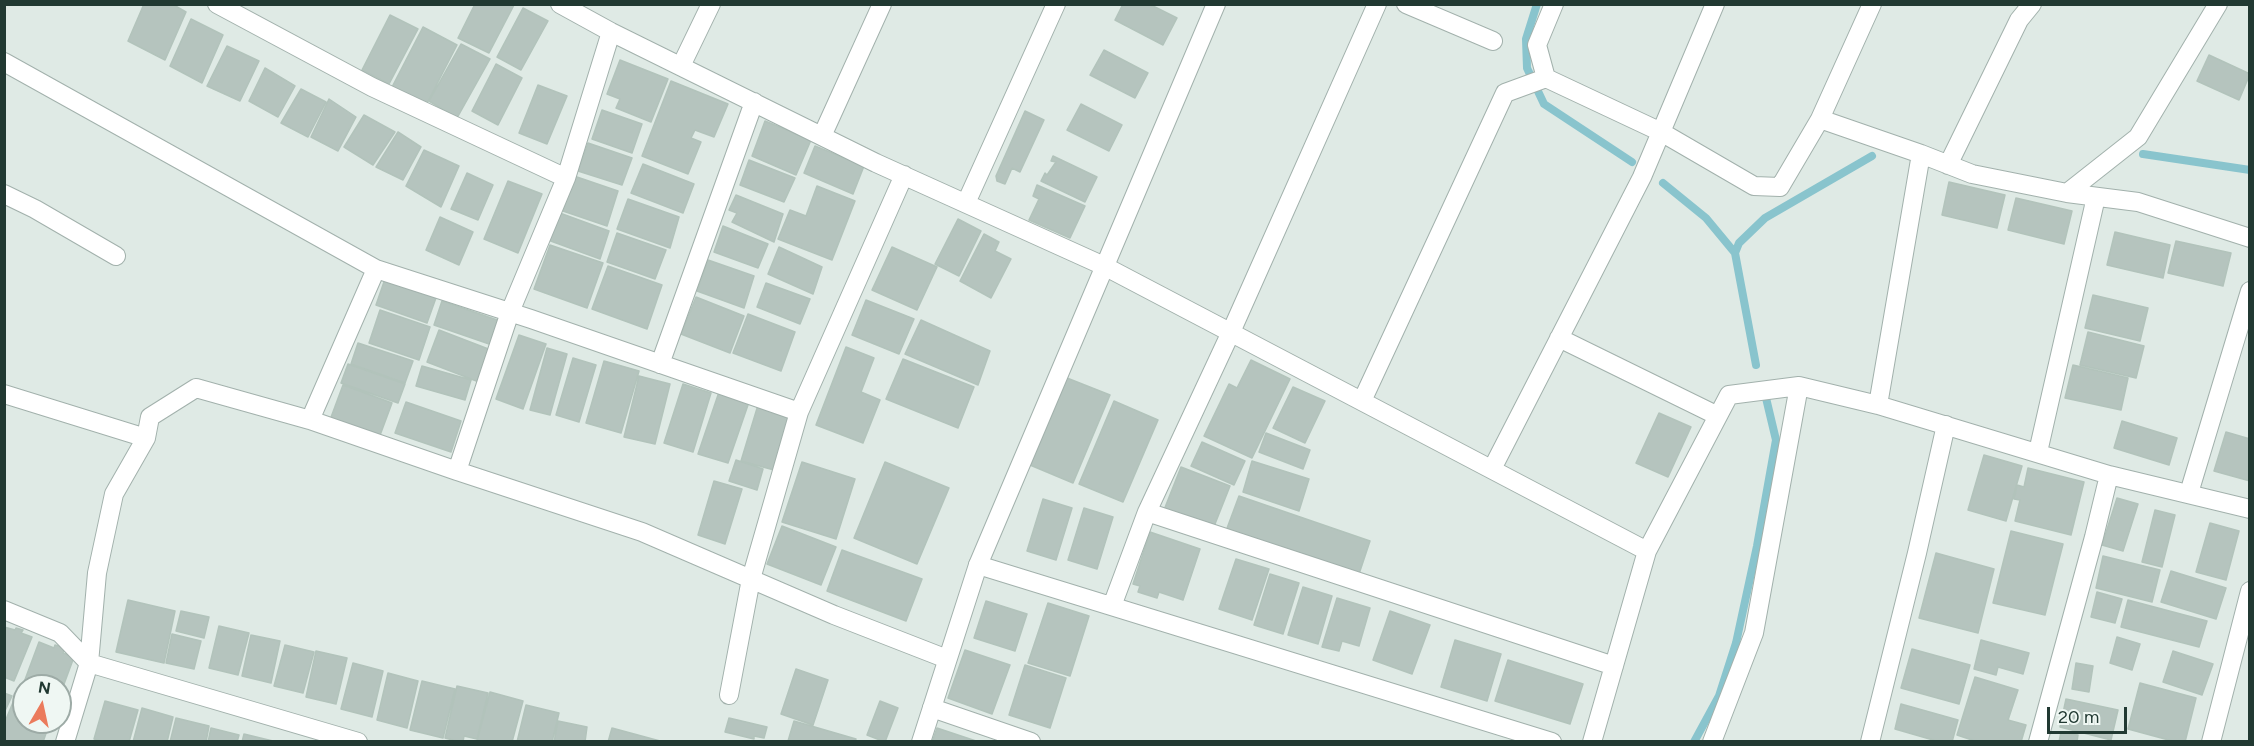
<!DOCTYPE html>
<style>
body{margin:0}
#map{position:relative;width:2254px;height:746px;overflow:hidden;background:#dfeae5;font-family:Figtree,sans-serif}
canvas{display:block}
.frame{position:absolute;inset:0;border:6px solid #213932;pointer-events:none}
.north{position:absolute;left:12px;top:674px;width:60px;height:60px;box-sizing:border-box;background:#eff7f3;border:2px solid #9daba6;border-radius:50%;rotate:9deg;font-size:16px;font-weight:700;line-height:24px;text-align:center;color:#213932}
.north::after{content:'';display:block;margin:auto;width:21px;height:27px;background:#eb7b5c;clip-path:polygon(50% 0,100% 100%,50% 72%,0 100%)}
.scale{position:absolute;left:2047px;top:707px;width:80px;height:27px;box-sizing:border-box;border:3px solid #213932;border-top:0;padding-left:8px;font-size:18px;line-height:21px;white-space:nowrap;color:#213932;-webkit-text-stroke:4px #eff7f3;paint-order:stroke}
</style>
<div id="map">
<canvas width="2254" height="746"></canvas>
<div class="frame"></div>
<div class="north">N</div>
<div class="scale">20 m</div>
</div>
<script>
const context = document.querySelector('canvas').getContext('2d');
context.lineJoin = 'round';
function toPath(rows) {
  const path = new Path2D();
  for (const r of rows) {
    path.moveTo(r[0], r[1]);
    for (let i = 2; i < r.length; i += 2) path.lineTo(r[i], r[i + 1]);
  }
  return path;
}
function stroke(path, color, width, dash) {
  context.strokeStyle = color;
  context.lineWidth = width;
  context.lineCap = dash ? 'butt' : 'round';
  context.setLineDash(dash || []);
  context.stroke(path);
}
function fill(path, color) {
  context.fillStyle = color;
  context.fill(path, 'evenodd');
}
stroke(toPath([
 [1537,4,1526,39,1527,68,1544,104,1632,162],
 [2143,154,2250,170],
 [1663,183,1706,218,1735,253],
 [1756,365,1735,253,1739,243,1765,218,1872,156],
 [1694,742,1719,696,1736,643,1757,546,1776,440,1766,398]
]), '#89c4cd', 8);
const building = toPath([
 [144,4,172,4,186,12,165,60,128,41,144,4],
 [475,4,514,5,489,53,458,38,475,4],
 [1123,4,1149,4,1177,18,1163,45,1115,20,1123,4],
 [523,8,548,21,521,70,497,57,523,8],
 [390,15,418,29,389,84,362,70,390,15],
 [191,19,223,35,202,83,170,66,191,19],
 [423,27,457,45,425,107,391,89,423,27],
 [461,44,490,59,457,118,429,101,461,44],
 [227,46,259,61,240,101,207,86,227,46],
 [1104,50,1148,73,1135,98,1090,75,1104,50],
 [2209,55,2250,74,2239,100,2197,81,2209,55],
 [620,60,668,79,651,122,616,108,620,99,607,94,620,60],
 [496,64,522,78,498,125,472,111,496,64],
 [265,68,295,86,278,117,249,101,265,68],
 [671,81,728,104,714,137,695,130,691,138,701,142,688,174,642,156,671,81],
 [538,85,567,96,547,144,519,133,538,85],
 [301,89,326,102,308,137,281,123,301,89],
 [329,99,356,117,338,151,311,137,329,99],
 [1081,104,1122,125,1109,151,1067,130,1081,104],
 [602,110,642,124,632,153,592,139,602,110],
 [1025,111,1044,120,1020,172,1012,168,1005,184,997,181,996,176,1025,111],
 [364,115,395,132,373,165,344,147,364,115],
 [765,121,811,140,796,175,752,156,765,121],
 [398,132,421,147,403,180,376,167,398,132],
 [588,143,632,158,622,185,578,171,588,143],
 [815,146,864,166,853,194,804,173,815,146],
 [424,150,459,166,441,207,406,186,424,150],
 [1053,156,1097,177,1085,202,1041,181,1045,173,1047,175,1056,162,1051,161,1053,156],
 [749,160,795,178,784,202,740,185,749,160],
 [643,164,694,184,683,213,631,193,643,164],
 [467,173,493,185,478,220,451,209,467,173],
 [574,176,618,191,607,226,563,211,574,176],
 [508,181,542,194,518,253,484,239,508,181],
 [1949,182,2005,195,1997,228,1942,215,1949,182],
 [1037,185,1085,206,1070,238,1029,220,1039,199,1033,196,1037,185],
 [817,186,855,201,832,260,778,239,790,210,806,216,817,186],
 [736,195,783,214,774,242,732,222,737,213,729,210,736,195],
 [2016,198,2072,211,2064,244,2008,230,2016,198],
 [628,199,679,217,670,248,617,229,628,199],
 [557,212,609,231,600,259,548,240,557,212],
 [440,217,473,232,459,265,426,250,440,217],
 [958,219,981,231,959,276,935,264,958,219],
 [723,226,768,244,758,268,714,252,723,226],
 [2115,232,2170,245,2163,278,2107,265,2115,232],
 [617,233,666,250,655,279,607,262,617,233],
 [984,234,999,242,995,251,1011,259,991,298,960,281,984,234],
 [2176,241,2231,253,2223,286,2168,273,2176,241],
 [550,245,603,263,587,308,534,289,550,245],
 [779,247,822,267,813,294,768,274,779,247],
 [892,247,937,267,917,310,872,290,892,247],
 [708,260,754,276,744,308,697,291,708,260],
 [608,266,662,285,647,329,592,309,608,266],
 [386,276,437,295,427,323,376,305,386,276],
 [766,283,810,299,800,324,757,307,766,283],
 [2093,295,2148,308,2140,341,2085,328,2093,295],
 [696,297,744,316,730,353,681,334,696,297],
 [866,300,914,319,899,354,852,335,866,300],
 [442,301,503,322,495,346,434,325,442,301],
 [380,310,430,327,419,360,369,343,380,310],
 [748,314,795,332,781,371,733,353,748,314],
 [921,320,990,351,978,385,905,354,921,320],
 [439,330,491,350,479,382,427,362,439,330],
 [2088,332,2144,346,2136,378,2080,365,2088,332],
 [519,335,546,344,523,409,496,399,519,335],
 [358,343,413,361,405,383,351,364,358,343],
 [846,347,874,358,861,392,880,400,863,443,816,425,846,347],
 [547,348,567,354,550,415,530,410,547,348],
 [573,358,596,365,579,422,556,415,573,358],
 [903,359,974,387,958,428,886,399,903,359],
 [1251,360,1290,379,1252,458,1204,436,1229,384,1237,388,1251,360],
 [604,361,639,371,621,433,586,423,604,361],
 [348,364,405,384,398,403,341,383,348,364],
 [2073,365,2128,378,2121,410,2065,398,2073,365],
 [422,366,471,380,465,400,416,386,422,366],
 [639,376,670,384,655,444,624,437,639,376],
 [1067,378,1110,395,1073,483,1030,465,1067,378],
 [683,384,711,393,693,452,664,443,683,384],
 [343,385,392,403,379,438,330,420,343,385],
 [1293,387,1325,401,1305,443,1273,428,1293,387],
 [719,392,749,402,728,463,698,454,719,392],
 [1114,401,1158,420,1123,502,1079,484,1114,401],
 [406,402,461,421,451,452,395,433,406,402],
 [758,405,791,415,774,470,741,461,758,405],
 [1659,413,1691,427,1668,477,1636,463,1659,413],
 [2122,421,2177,438,2169,465,2114,448,2122,421],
 [2226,432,2250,439,2250,481,2214,471,2226,432],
 [1266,433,1310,450,1303,469,1259,452,1266,433],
 [1202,442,1245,461,1234,485,1191,466,1202,442],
 [1984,455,2022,466,2006,521,1968,510,1984,455],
 [736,460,763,469,757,490,729,481,736,460],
 [1252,461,1309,479,1299,511,1243,492,1252,461],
 [802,462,855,479,836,539,782,522,802,462],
 [885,462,949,488,917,564,854,538,885,462],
 [1181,467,1230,486,1213,529,1164,510,1181,467],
 [2028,468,2084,482,2071,535,2015,521,2020,500,2014,499,2017,485,2024,487,2028,468],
 [714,481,742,489,725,544,698,535,714,481],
 [1239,496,1370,541,1358,577,1226,531,1239,496],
 [2117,498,2138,504,2123,551,2102,545,2117,498],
 [1043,499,1072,508,1056,560,1027,551,1043,499],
 [1084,508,1113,517,1097,569,1068,560,1084,508],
 [2155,510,2175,515,2162,567,2142,562,2155,510],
 [2210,523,2239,531,2226,580,2196,572,2210,523],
 [782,526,836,547,821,585,767,564,782,526],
 [2011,531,2063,544,2045,615,1993,603,2011,531],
 [1150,532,1200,549,1183,600,1159,592,1157,598,1138,592,1140,586,1133,584,1150,532],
 [842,550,922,579,906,621,827,591,842,550],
 [1936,553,1994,569,1978,633,1919,618,1936,553],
 [2103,556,2160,570,2152,602,2096,588,2103,556],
 [1236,559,1269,569,1252,620,1219,609,1236,559],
 [2171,571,2226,588,2216,619,2161,602,2171,571],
 [1270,574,1299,583,1283,634,1254,625,1270,574],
 [1303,587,1332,596,1318,644,1288,635,1303,587],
 [2097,592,2122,599,2115,623,2091,617,2097,592],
 [1337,598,1370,608,1359,646,1342,641,1339,651,1322,647,1337,598],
 [128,600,175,611,164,663,116,652,128,600],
 [2128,600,2207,621,2199,647,2121,627,2128,600],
 [986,601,1027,614,1015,651,974,638,986,601],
 [1048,603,1089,616,1070,676,1028,663,1048,603],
 [181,611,209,617,204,638,176,631,181,611],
 [1390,611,1430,625,1412,674,1373,660,1390,611],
 [219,626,249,633,238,675,209,668,219,626],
 [4,627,15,630,16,628,23,630,21,633,32,637,14,681,4,677,4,627],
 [172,634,201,641,194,669,166,663,172,634],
 [251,635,280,641,271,683,242,676,251,635],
 [2117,637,2140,644,2132,670,2110,663,2117,637],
 [1455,640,1501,654,1487,701,1441,687,1455,640],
 [1981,640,2029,653,2023,674,1998,667,1996,675,1974,669,1981,640],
 [39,642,54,648,55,645,65,648,63,653,74,657,60,695,60,686,23,685,39,642],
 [285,645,314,652,303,693,274,686,285,645],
 [1912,649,1970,665,1959,704,1901,688,1912,649],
 [965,650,1010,665,992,714,948,698,965,650],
 [316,651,347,658,336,704,306,697,316,651],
 [2173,651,2213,664,2202,695,2163,682,2173,651],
 [1508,660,1583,684,1570,724,1495,701,1508,660],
 [353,663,383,671,372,717,341,709,353,663],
 [2076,663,2093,666,2089,692,2072,689,2076,663],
 [1025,665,1066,678,1050,728,1009,715,1025,665],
 [796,669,828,680,813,725,781,714,796,669],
 [388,673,418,681,407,728,377,720,388,673],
 [1975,677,2018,690,2008,720,2026,725,2021,742,1978,742,1957,735,1975,677],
 [422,681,455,689,443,738,410,730,422,681],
 [2140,683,2196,698,2185,742,2176,742,2128,729,2140,683],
 [457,686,488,693,477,739,464,736,463,742,460,742,445,738,457,686],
 [490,692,523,701,512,742,477,741,490,692],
 [4,693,12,696,4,713,4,693],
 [2066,699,2118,710,2111,740,2060,727,2066,699],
 [14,700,24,704,24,722,50,722,43,742,4,742,4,724,14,700],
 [105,701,138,710,129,742,104,742,94,739,105,701],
 [880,701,898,708,885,742,867,735,880,701],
 [1901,704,1958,720,1952,742,1940,742,1895,729,1901,704],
 [526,705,559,713,552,742,517,742,526,705],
 [142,708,173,717,167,742,133,742,142,708],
 [176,718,209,726,206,742,170,742,176,718],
 [729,718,767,727,764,738,754,736,754,739,725,732,729,718],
 [558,721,587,727,585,742,554,742,558,721],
 [794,721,856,739,855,742,788,741,794,721],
 [211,728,239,735,237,742,208,742,211,728],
 [612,728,660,741,660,742,608,742,612,728],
 [937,728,976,741,976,742,932,742,937,728],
 [2061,732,2078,735,2077,742,2059,742,2061,732],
 [244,734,277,742,242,742,244,734]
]);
fill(building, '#b5c4be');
stroke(building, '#b2c3bb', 1.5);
const minor = toPath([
 [217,4,372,87,566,178],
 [560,4,611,32,876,163,1104,266,1647,551,1729,395,1799,386,1878,405,2109,475,2250,509],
 [1406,4,1493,41],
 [1554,4,1537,45,1546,78,1661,132,1754,186,1780,187,1820,119],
 [1872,4,1820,119,1921,154],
 [4,62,376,269,531,319,799,412,904,175],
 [681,66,711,4],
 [822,136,882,4],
 [1948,165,2019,20,2032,4],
 [2067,193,2138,137,2218,4],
 [4,194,35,209,116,256],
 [966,203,1056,4],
 [376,269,310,420,457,471,510,312,566,178,611,32],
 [1559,338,1718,416],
 [660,364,754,102],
 [4,394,146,438],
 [1362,401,1505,93,1546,78],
 [1878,405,1921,154,1972,174,2067,193,2138,202,2250,238],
 [2038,452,2096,197],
 [1492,469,1642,177,1715,4],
 [457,471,642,532,834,615,947,659],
 [2189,493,2250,291],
 [1147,512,1614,666],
 [978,565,1552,742],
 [1112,606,1147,512,1231,332,1377,4],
 [4,610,60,633,89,663],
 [89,663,97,573,114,494,146,438,150,417,196,388,310,420],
 [729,695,751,579,799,412],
 [932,708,1031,742],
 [65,742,89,663,358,742],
 [1592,742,1647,551],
 [1712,742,1754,633,1799,386],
 [1870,742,1917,553,1946,425],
 [2038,742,2094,537,2109,475],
 [2211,742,2250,591]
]);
const tertiary = toPath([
 [921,742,978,565,1216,4]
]);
stroke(minor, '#a2b1ac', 20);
stroke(tertiary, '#a2b1ac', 20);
stroke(minor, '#fff', 18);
stroke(tertiary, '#fff', 18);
</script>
